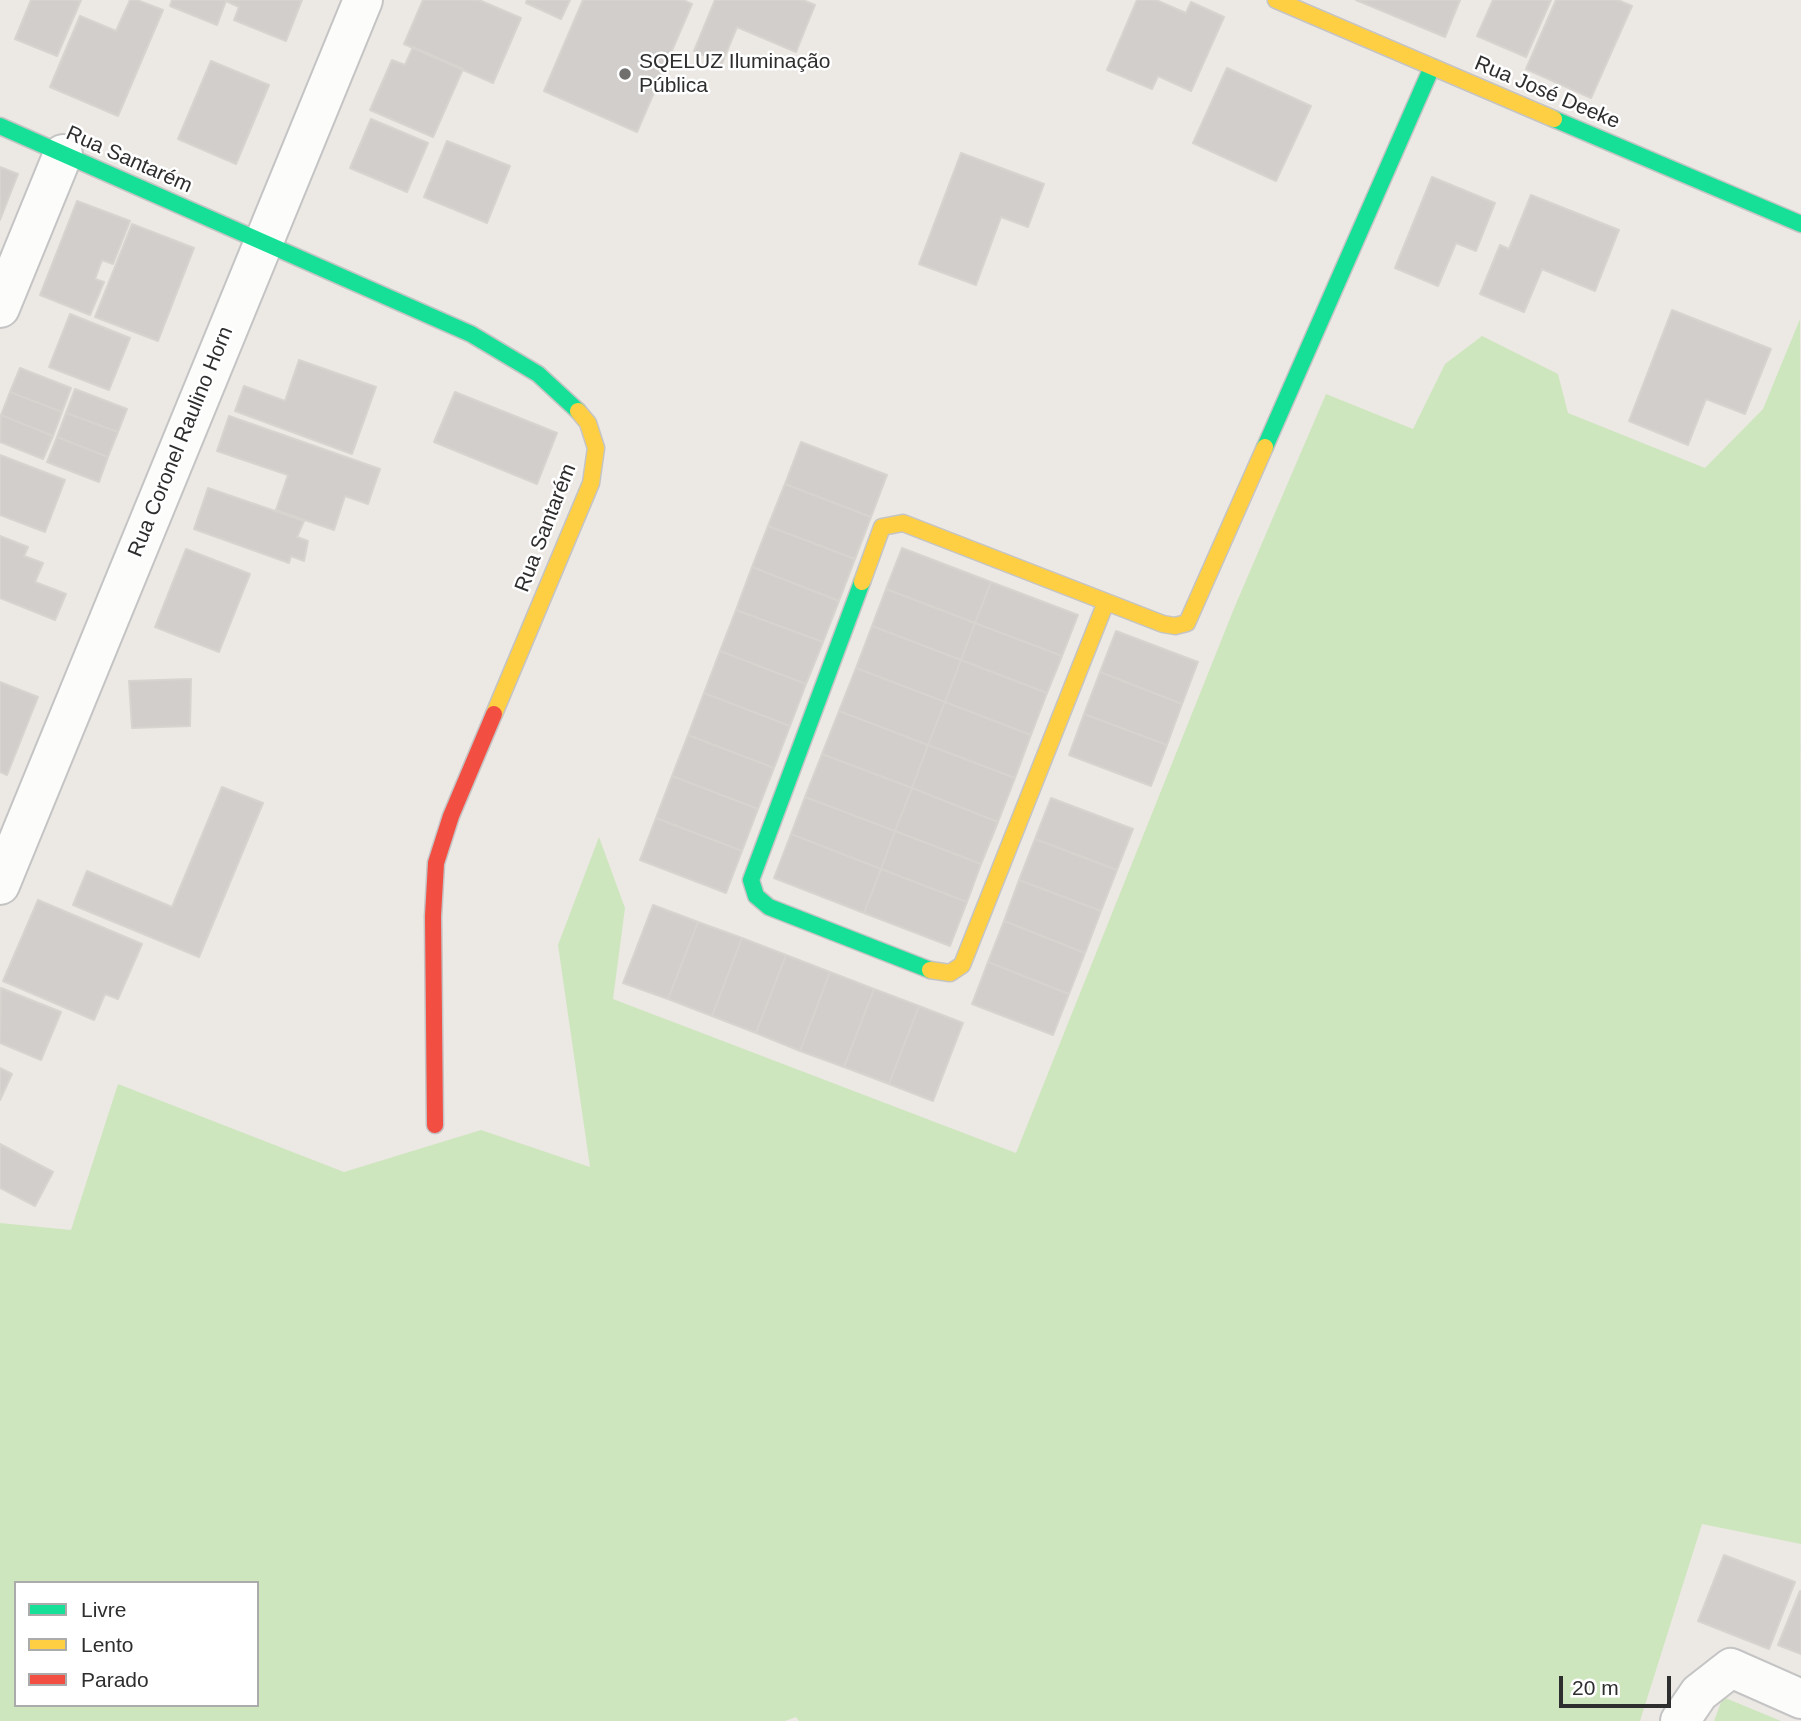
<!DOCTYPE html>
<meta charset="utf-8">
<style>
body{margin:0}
#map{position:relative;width:1801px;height:1721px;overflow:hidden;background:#ece8e4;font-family:Arial,sans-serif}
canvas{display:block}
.legend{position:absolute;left:14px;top:1581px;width:245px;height:126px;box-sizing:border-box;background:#fff;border:2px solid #ababab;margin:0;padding:9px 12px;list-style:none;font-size:21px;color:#2e2e2e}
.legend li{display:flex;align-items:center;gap:14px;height:35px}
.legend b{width:35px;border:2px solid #ababab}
.scale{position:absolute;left:1559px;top:1676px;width:112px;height:32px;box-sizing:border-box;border:4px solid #2e2e2e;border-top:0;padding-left:9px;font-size:21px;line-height:24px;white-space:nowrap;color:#2e2e2e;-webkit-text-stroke:5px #fff;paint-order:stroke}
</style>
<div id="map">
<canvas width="1801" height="1721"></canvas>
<ul class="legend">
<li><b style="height:9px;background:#16e098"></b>Livre</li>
<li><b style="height:9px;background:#ffcf43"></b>Lento</li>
<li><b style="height:9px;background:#f24e42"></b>Parado</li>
</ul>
<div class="scale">20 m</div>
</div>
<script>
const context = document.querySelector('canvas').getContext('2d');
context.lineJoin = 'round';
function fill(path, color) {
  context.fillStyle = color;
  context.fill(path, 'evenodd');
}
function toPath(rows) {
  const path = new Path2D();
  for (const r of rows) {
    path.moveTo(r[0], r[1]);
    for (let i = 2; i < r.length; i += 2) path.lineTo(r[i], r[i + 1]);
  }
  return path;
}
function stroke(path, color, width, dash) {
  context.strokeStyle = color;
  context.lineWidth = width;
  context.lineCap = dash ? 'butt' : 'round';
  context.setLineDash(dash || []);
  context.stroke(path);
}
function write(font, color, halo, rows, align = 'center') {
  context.font = font + ' Arial,sans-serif';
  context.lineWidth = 5;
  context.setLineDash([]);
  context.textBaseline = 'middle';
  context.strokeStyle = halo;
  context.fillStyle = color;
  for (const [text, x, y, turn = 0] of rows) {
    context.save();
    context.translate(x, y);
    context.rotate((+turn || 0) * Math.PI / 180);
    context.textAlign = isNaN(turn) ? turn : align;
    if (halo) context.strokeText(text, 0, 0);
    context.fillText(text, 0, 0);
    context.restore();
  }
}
fill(toPath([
 [1800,319,1801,1544,1702,1524,1640,1721,799,1721,796,1717,785,1721,0,1721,0,1223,71,1230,118,1084,344,1172,481,1130,590,1167,558,945,599,837,625,908,613,999,1016,1153,1235,606,1326,394,1413,429,1445,364,1482,336,1558,374,1568,413,1705,468,1763,409],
 [16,1583,257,1583,257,1705,16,1705],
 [1723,1697,1781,1721,1714,1721]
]), '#cee6be');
const building = toPath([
 [31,0,81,0,57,56,15,39,31,0],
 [130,0,137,0,163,10,118,116,50,87,80,16,116,31,130,0],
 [172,0,302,0,286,41,234,20,239,7,226,1,217,25,170,6,172,0],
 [423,0,479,0,521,18,493,83,404,44,423,0],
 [527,0,570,0,561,19,526,3,527,0],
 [583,0,683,0,692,4,637,132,544,91,583,0],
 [715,0,803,0,815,5,796,52,737,27,722,63,694,51,715,0],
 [1137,0,1156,0,1186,13,1191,2,1224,17,1191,91,1158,76,1152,89,1107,70,1137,0],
 [1356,0,1460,0,1445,37,1356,0],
 [1493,0,1551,0,1526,57,1477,36,1493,0],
 [1556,0,1618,0,1632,6,1591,98,1526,69,1556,0],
 [413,47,463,69,433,137,370,110,392,60,405,65,413,47],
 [211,61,269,85,236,164,178,139,211,61],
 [1227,68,1311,106,1276,181,1193,143,1227,68],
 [371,119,428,143,407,192,350,168,371,119],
 [447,141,510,166,487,223,424,197,447,141],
 [961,153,1044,184,1028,227,1001,217,976,285,919,264,961,153],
 [0,167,18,174,0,220,0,167],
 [1432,177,1495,203,1476,251,1456,243,1438,286,1395,268,1432,177],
 [1531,195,1619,230,1595,291,1542,269,1524,312,1480,294,1500,245,1509,249,1531,195],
 [77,201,130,221,113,264,102,260,95,279,104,282,90,315,40,295,77,201],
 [132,224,194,248,158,341,95,317,132,224],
 [1672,310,1771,349,1745,414,1706,399,1688,445,1629,421,1672,310],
 [70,314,130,338,109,390,49,367,70,314],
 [299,360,376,387,352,454,235,411,244,386,285,401,299,360],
 [20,368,71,388,62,412,10,392,20,368],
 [75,389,127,409,118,432,66,413,75,389],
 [10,392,62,412,53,436,1,415,10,392],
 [455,392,557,433,537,484,434,442,455,392],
 [66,413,118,432,108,457,57,437,66,413],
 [1,415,53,436,43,459,0,442,1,415],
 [229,416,380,469,368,504,345,496,334,530,276,510,288,475,217,451,229,416],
 [57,437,108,457,99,482,47,462,57,437],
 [801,442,887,475,871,517,785,484,801,442],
 [0,455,65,480,45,532,0,515,0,455],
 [785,484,871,517,855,559,768,526,785,484],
 [208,488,304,521,297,537,308,541,304,561,291,556,289,563,194,529,208,488],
 [768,526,855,559,839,601,752,567,768,526],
 [0,536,28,547,24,556,43,563,35,582,66,594,55,620,0,598,0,536],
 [902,548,991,582,975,623,886,589,902,548],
 [186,549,250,574,219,652,155,627,186,549],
 [752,567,839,601,823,642,736,610,752,567],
 [991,582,1078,615,1062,656,975,623,991,582],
 [886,589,975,623,961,660,872,626,886,589],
 [736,610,823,642,806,684,720,651,736,610],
 [975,623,1062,656,1047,693,961,660,975,623],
 [872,626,961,660,945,702,856,668,872,626],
 [1116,631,1198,662,1182,704,1100,672,1116,631],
 [720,651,806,684,790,726,704,693,720,651],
 [961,660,1047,693,1031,735,945,702,961,660],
 [856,668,945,702,928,745,839,711,856,668],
 [1100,672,1182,704,1167,745,1084,714,1100,672],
 [191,679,190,726,132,728,129,681,191,679],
 [0,682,38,697,7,775,0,772,0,682],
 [704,693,790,726,774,768,688,735,704,693],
 [945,702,1031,735,1015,778,928,745,945,702],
 [839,711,928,745,912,788,822,754,839,711],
 [1084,714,1167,745,1151,786,1069,755,1084,714],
 [688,735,774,768,758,809,672,776,688,735],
 [928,745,1015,778,998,822,912,788,928,745],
 [822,754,912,788,895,831,805,797,822,754],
 [672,776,758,809,742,851,656,818,672,776],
 [222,787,263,803,199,957,73,905,87,871,172,907,222,787],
 [912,788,998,822,981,864,895,831,912,788],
 [805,797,895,831,881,869,791,834,805,797],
 [1051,798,1133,829,1117,870,1035,839,1051,798],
 [656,818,742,851,726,893,640,860,656,818],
 [895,831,981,864,967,902,881,869,895,831],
 [791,834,881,869,864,913,774,878,791,834],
 [1035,839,1117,870,1101,911,1019,880,1035,839],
 [881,869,967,902,950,946,864,913,881,869],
 [1019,880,1101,911,1085,953,1004,921,1019,880],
 [38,900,142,944,118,999,105,994,94,1020,3,981,38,900],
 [653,905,698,922,668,999,623,983,653,905],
 [1004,921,1085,953,1069,994,988,962,1004,921],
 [698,922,742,938,712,1016,668,999,698,922],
 [742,938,786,955,756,1033,712,1016,742,938],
 [786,955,830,972,800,1051,756,1033,786,955],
 [988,962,1069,994,1053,1035,972,1004,988,962],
 [830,972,874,989,844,1067,800,1051,830,972],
 [1,988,61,1012,41,1060,0,1043,1,988],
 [874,989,919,1006,889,1084,844,1067,874,989],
 [919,1006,963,1023,933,1101,889,1084,919,1006],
 [0,1068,12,1074,0,1100,0,1068],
 [0,1144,53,1172,35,1206,0,1188,0,1144],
 [1724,1555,1795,1582,1769,1649,1698,1621,1724,1555],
 [1800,1591,1801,1592,1801,1654,1778,1645,1800,1591]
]);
fill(building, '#d1cecb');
stroke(building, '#d7d4d0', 2);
const street = toPath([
 [0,308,63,154],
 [0,885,363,0],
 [1680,1721,1699,1693,1731,1668,1801,1699]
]);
const fast = toPath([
 [1554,119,1801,224],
 [0,126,471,334,538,374,578,411],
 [1265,447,1432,67],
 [862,582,751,880,756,896,769,907,930,970]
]);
const slow = toPath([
 [1276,0,1554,119],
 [862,582,882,527,903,523,1163,624,1175,626,1187,623,1265,447],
 [494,714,591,483,596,448,588,423,578,411],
 [930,970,950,973,962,965,1106,602]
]);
const jam = toPath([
 [435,1125,433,916,436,863,451,816,494,714]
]);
stroke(street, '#c5c4c5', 42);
stroke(fast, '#c5c4c5', 19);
stroke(slow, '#c5c4c5', 19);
stroke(jam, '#c5c4c5', 19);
stroke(street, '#fcfcfb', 38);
stroke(fast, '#16e098', 16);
stroke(slow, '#ffcf43', 16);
stroke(jam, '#f24e42', 16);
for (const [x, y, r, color] of [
 [625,74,7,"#706f6e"]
]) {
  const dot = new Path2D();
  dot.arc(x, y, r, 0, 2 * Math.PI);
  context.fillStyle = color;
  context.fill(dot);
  stroke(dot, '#fff', 2.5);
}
write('21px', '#2e2e2e', '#fff', [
 ["SQELUZ Iluminação",639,62],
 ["Pública",639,86]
], 'left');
write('21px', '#2e2e2e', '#fff', [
 ["Rua José Deeke",1547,93,23],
 ["Rua Santarém",129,160,24],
 ["Rua Coronel Raulino Horn",181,442,-68],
 ["Rua Santarém",546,528,-69]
]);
</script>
